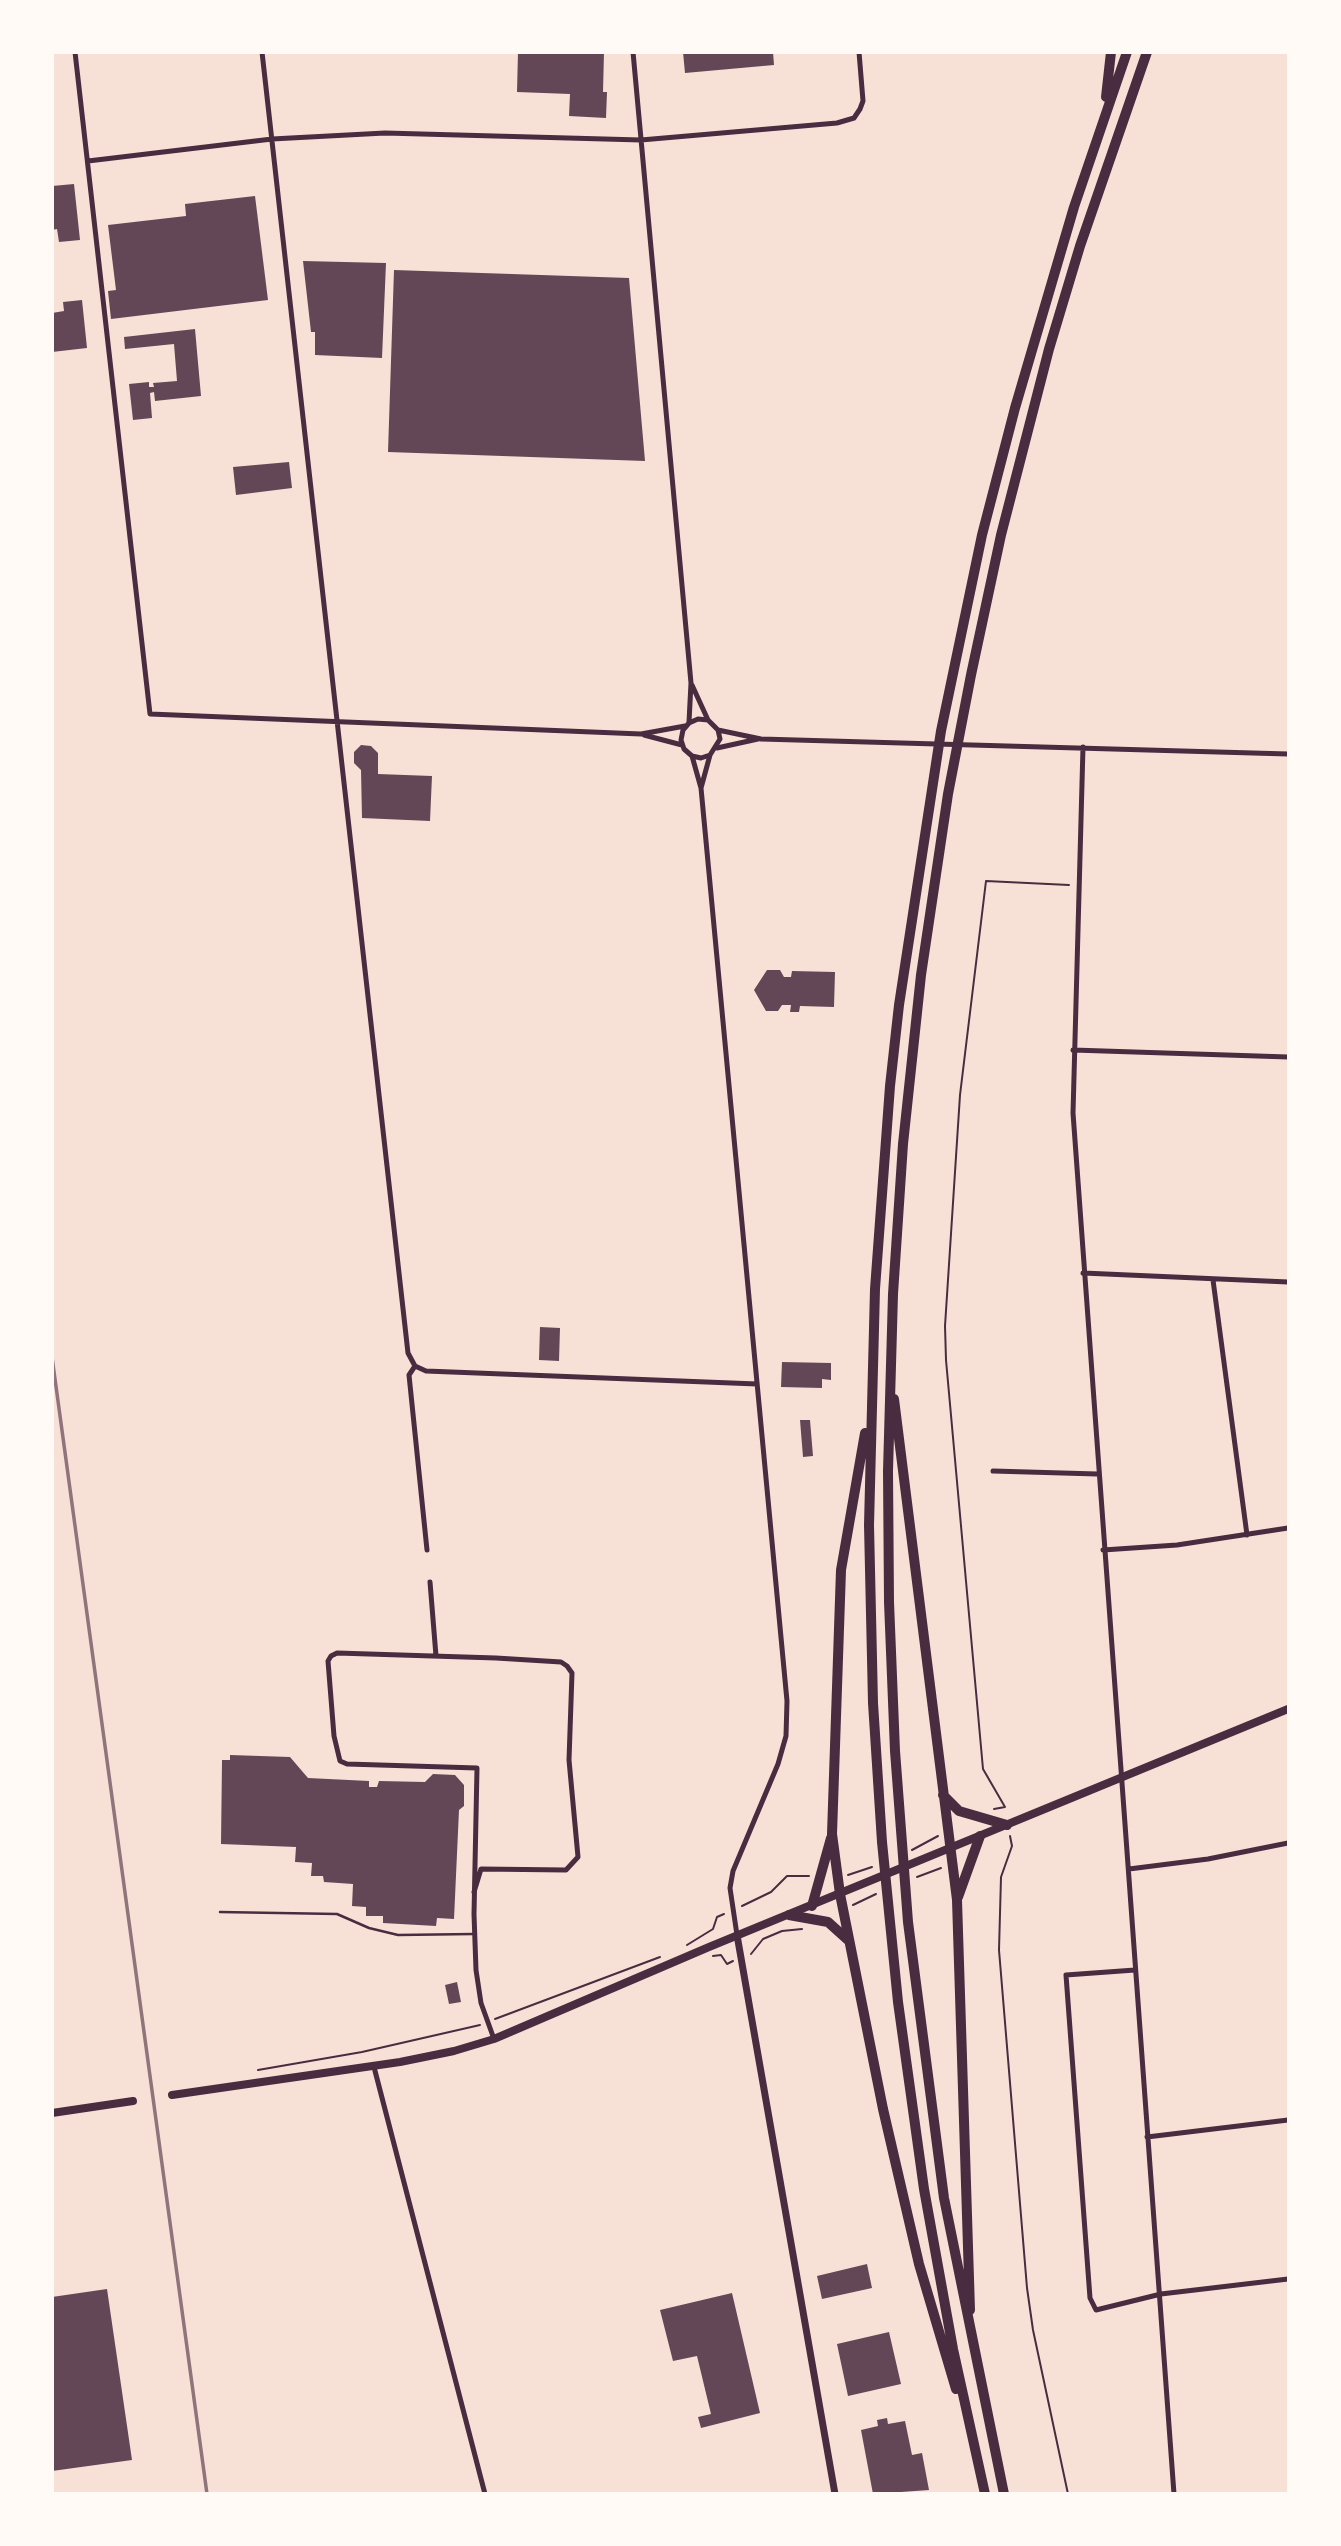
<!DOCTYPE html>
<style>
body{margin:0}
#map{position:relative;width:1341px;height:2546px;overflow:hidden;background:#f7e1d7;font-family:"Archivo Narrow",sans-serif}
canvas{display:block}
.frame{position:absolute;inset:0;border:54px solid #fffaf5;pointer-events:none}
</style>
<div id="map">
<canvas width="1341" height="2546"></canvas>
<div class="frame"></div>
</div>
<script>
const context = document.querySelector('canvas').getContext('2d');
context.lineJoin = 'round';
function fill(path, color) {
  context.fillStyle = color;
  context.fill(path, 'evenodd');
}
function toPath(rows) {
  const path = new Path2D();
  for (const r of rows) {
    path.moveTo(r[0], r[1]);
    for (let i = 2; i < r.length; i += 2) path.lineTo(r[i], r[i + 1]);
  }
  return path;
}
function stroke(path, color, width, dash) {
  context.strokeStyle = color;
  context.lineWidth = width;
  context.lineCap = dash ? 'butt' : 'round';
  context.setLineDash(dash || []);
  context.stroke(path);
}
fill(toPath([
 [518,52,604,52,603,92,607,92,606,118,569,116,570,94,517,92],
 [683,52,773,52,774,65,685,73],
 [74,184,80,240,59,242,57,229,52,230,52,186],
 [255,196,268,300,111,319,108,291,116,290,108,225,186,216,185,204],
 [303,261,386,263,382,358,315,355,315,332,311,332],
 [394,270,629,278,645,461,388,452],
 [82,300,87,348,52,352,52,313,64,311,63,302],
 [195,329,201,396,155,401,154,392,150,393,152,418,133,420,129,384,149,382,149,387,154,387,153,383,177,381,174,344,125,349,124,337],
 [289,462,292,488,236,495,233,467],
 [361,745,371,746,378,753,378,774,432,776,430,821,362,818,361,770,354,763,354,752],
 [767,970,780,970,784,977,791,977,792,971,835,972,834,1007,800,1006,799,1012,790,1012,791,1005,782,1005,778,1011,766,1011,754,990],
 [540,1327,560,1328,559,1361,539,1360],
 [782,1362,831,1363,831,1380,822,1379,822,1388,781,1387],
 [800,1420,810,1420,813,1456,803,1457],
 [230,1755,290,1757,308,1778,369,1781,369,1787,377,1787,379,1781,425,1782,433,1774,455,1775,464,1785,464,1806,459,1810,454,1919,437,1918,436,1926,383,1923,383,1916,366,1916,366,1907,352,1906,353,1884,324,1882,323,1876,311,1876,312,1863,295,1862,296,1847,221,1844,222,1760,230,1760],
 [457,1982,461,2002,449,2004,445,1985],
 [867,2264,872,2288,822,2299,817,2276],
 [107,2289,132,2460,52,2471,52,2297],
 [732,2293,760,2413,701,2428,698,2417,711,2414,697,2356,673,2361,660,2310],
 [889,2332,901,2384,848,2396,837,2344],
 [887,2418,888,2424,905,2421,912,2455,922,2453,929,2490,873,2494,861,2430,878,2426,877,2420]
]), '#644757');
stroke(toPath([
 [994,1809,1005,1807,983,1769,946,1360,945,1326,960,1095,986,881,1069,885],
 [1010,1836,1012,1846,1001,1877,999,1950,1027,2288,1033,2330,1068,2494],
 [912,1850,938,1836],
 [848,1875,872,1867],
 [917,1877,941,1868],
 [853,1905,876,1894],
 [742,1906,771,1892,787,1876,809,1876],
 [687,1945,713,1929,717,1917,724,1914],
 [751,1954,763,1939,782,1931,802,1929],
 [713,1956,721,1955,727,1964,733,1961],
 [495,2019,660,1957],
 [258,2070,362,2052,480,2025]
]), '#4a2c40', 2);
stroke(toPath([
 [220,1912,337,1914,369,1928,398,1935,474,1934]
]), '#4a2c40', 2.5);
stroke(toPath([
 [75,52,150,714,641,734,685,726],
 [262,52,408,1353,415,1366,426,1371,757,1384],
 [633,52,691,683,689,722],
 [88,161,272,139,385,133,641,140,837,123,854,118,860,109,863,101,859,52],
 [708,720,698,719,689,723,683,730,681,740,684,749,692,756,701,788,787,1701,786,1736,778,1764,733,1871,730,1888,737,1935],
 [718,730,761,739,1288,754],
 [644,735,682,745],
 [1083,747,1073,1113,1174,2494],
 [717,748,758,739],
 [692,756,701,758,710,755,720,739,718,730,708,720,692,685],
 [701,788,710,755],
 [1073,1050,1288,1057],
 [1083,1273,1288,1282],
 [1213,1280,1247,1535],
 [415,1366,409,1375,427,1550],
 [993,1471,1097,1474],
 [1103,1550,1177,1545,1288,1528],
 [430,1582,436,1656],
 [1129,1869,1208,1859,1288,1843],
 [474,1892,481,1869,566,1870,578,1857,569,1760,572,1673,567,1666,561,1662,496,1658,337,1653,331,1656,328,1661,334,1736,340,1761,347,1764,477,1768,474,1914,476,1970,481,2003,494,2039],
 [1135,1970,1066,1975,1090,2298,1096,2310,1161,2294,1288,2279],
 [374,2067,485,2494],
 [1147,2137,1288,2120]
]), '#4a2c40', 5);
stroke(toPath([
 [737,1935,835,2494]
]), '#4a2c40', 7);
stroke(toPath([
 [172,2095,400,2062,454,2051,494,2039,709,1947,1288,1709],
 [52,2113,133,2101]
]), '#4a2c40', 8);
stroke(toPath([
 [1106,97,1111,52],
 [894,1399,957,1900,970,2310],
 [865,1433,841,1570,832,1834,840,1894,883,2109,919,2264,956,2389],
 [943,1795,959,1811,1007,1825],
 [958,1897,980,1836],
 [812,1906,831,1838],
 [789,1915,828,1922,848,1940],
 [985,2494,953,2349,924,2189,898,2002,882,1842,873,1703,869,1525,875,1289,890,1086,899,1005,941,731,982,535,1015,408,1074,207,1127,52],
 [1004,2494,944,2198,908,1922,895,1751,889,1602,888,1471,893,1294,903,1144,921,975,948,794,971,675,1001,535,1049,349,1080,246,1147,52]
]), '#4a2c40', 10);
stroke(toPath([
 [52,1357,207,2494]
]), '#8f747c', 3.5);
</script>
